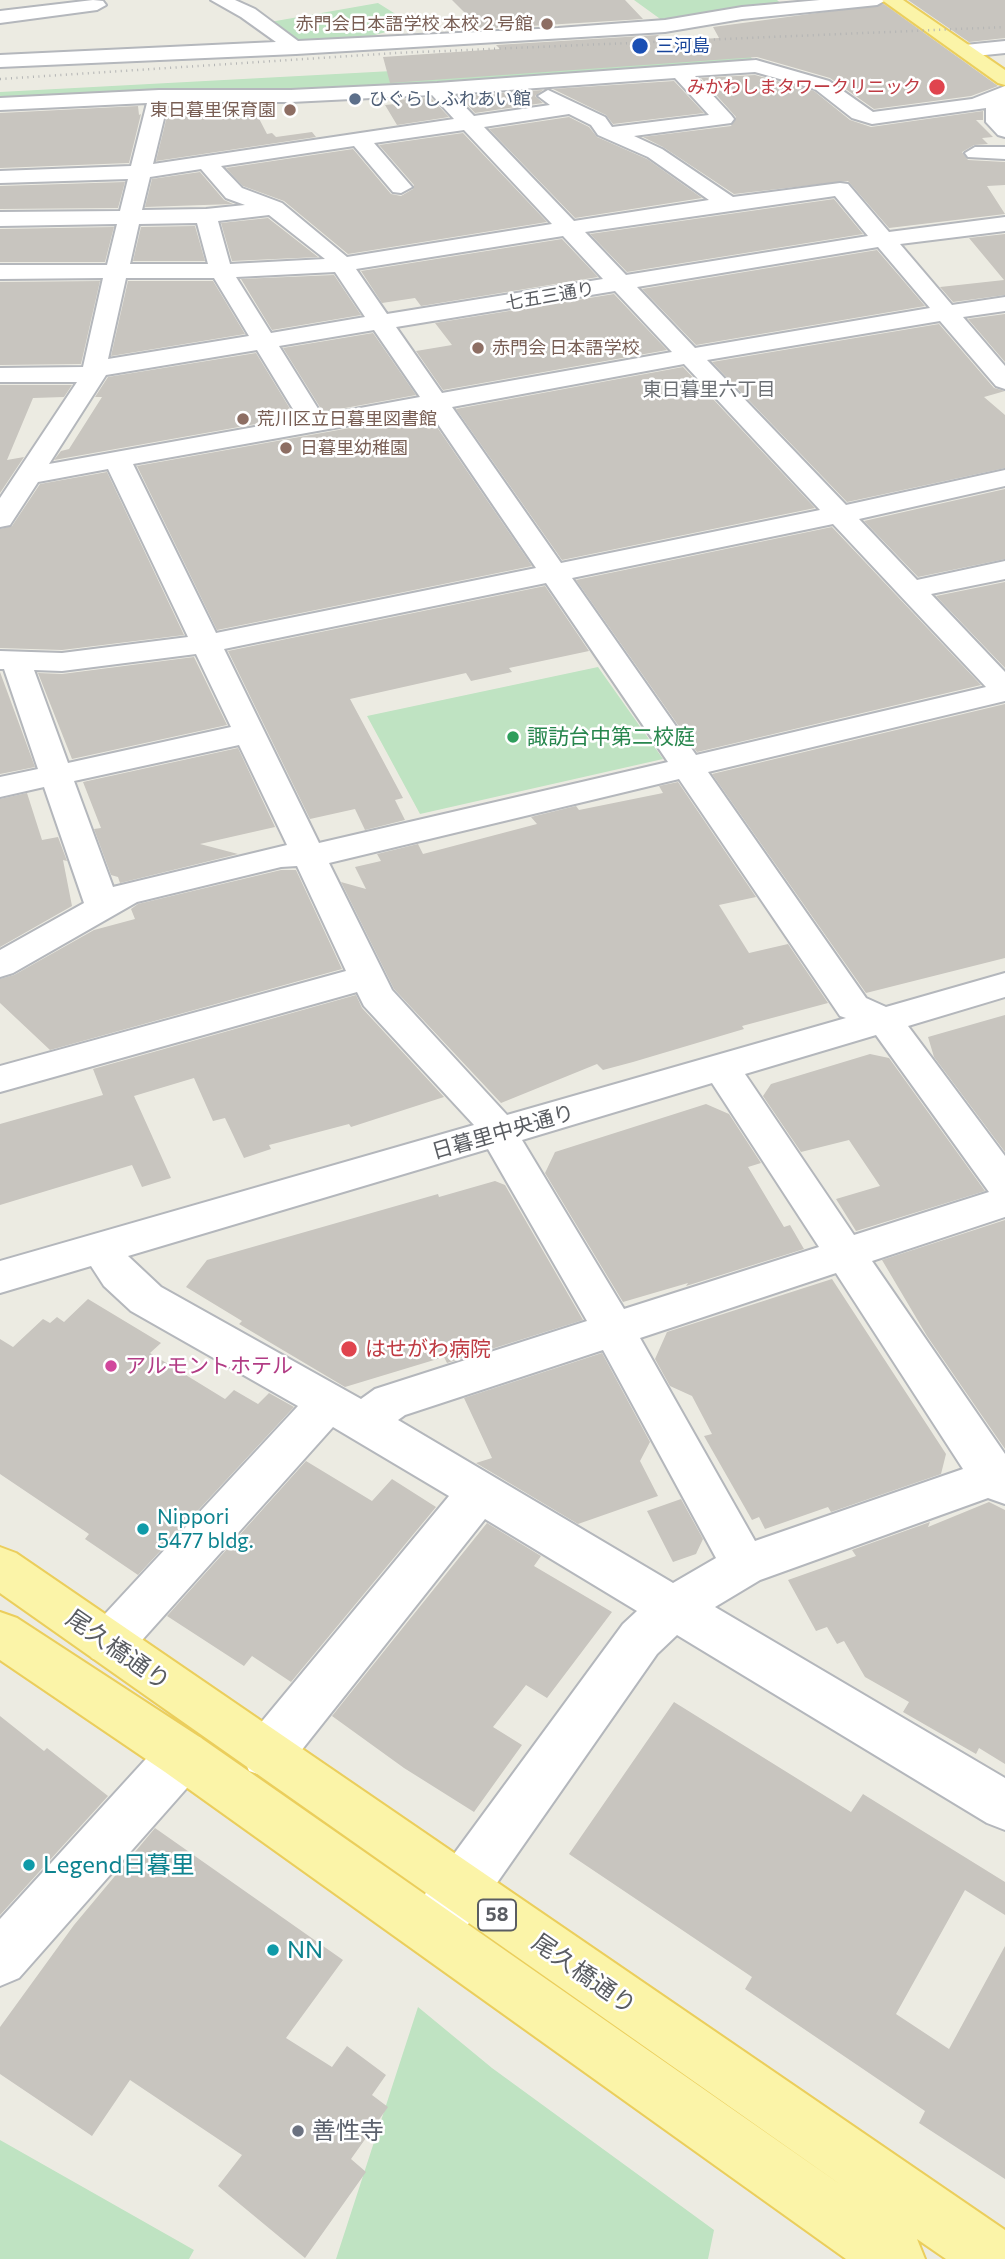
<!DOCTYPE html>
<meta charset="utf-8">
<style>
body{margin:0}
canvas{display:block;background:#ecebe2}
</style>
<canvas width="1005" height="2259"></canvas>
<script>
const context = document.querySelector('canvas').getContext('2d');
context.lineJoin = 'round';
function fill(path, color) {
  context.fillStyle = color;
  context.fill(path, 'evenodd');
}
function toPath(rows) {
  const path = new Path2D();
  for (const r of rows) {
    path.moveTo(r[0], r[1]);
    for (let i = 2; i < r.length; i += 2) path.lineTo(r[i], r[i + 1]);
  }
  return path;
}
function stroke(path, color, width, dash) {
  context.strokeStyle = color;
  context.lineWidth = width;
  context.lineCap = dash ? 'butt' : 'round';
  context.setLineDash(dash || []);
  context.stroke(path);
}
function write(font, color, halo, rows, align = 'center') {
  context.font = font + ' Commissioner,"Noto Sans JP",sans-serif';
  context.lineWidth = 5;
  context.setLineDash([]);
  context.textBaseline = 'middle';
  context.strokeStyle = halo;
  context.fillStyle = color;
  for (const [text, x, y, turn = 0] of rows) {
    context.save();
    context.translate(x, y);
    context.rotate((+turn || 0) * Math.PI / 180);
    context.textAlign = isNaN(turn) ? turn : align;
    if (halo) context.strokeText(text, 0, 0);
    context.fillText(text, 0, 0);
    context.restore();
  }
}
fill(toPath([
 [634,0,777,0,786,8,663,21],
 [378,3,413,25,348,42,304,45,270,22],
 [747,52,756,64,434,87,0,101,0,92],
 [598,667,663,759,420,814,367,716],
 [418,2007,492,2068,714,2230,708,2259,336,2259],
 [0,2140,194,2250,189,2259,0,2259]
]), '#bfe3c2');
fill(toPath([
 [452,0,625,0,643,19,481,29],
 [908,0,1005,0,1005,38,969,42],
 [884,4,998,86,971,96,874,109,830,78,757,57,390,83,383,57,500,49,496,45,658,35,664,41,719,38,713,27],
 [755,75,814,91,850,120,871,127,983,111,983,120,976,120,993,137,982,138,988,144,974,145,962,152,968,160,1005,162,1005,185,987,186,1005,214,889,228,848,181,734,194,663,147,643,137,731,126,736,117,701,78],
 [674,81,704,113,613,124,606,115,553,89],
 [543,90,535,96,543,103,475,113,459,96],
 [431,98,449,117,397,125,385,105,395,104,394,100],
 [221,105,252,105,267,134,272,133,276,137,312,132,316,137,156,161,168,112],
 [138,106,139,115,141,114,129,163,0,168,0,113],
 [569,117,589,127,597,137,647,159,702,198,575,218,489,129],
 [463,133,547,222,348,254,284,201,243,186,226,168,353,149,391,194,401,196,413,189,414,185,379,145],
 [200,172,224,200,233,204,145,207,152,179],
 [125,182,118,208,0,209,0,186],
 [834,199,863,234,627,272,590,234],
 [268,218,318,257,232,261,221,223],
 [195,226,205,261,133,261,141,227],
 [114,227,105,262,0,262,0,229],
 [1005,234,1005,295,953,302,940,287,1004,280,969,238],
 [562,239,598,277,421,306,415,298,382,303,361,271],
 [877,250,925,306,696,345,642,289],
 [334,275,361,315,272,330,241,279],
 [100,281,81,364,0,365,0,282],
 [128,281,213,281,245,334,111,356],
 [614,294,667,350,443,390,416,351,452,345,435,323],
 [1005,314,1005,362,968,319],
 [939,324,994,388,1005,391,984,397,1005,415,1005,468,847,502,712,362],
 [373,333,416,395,323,412,283,348],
 [256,353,295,417,54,460,61,451,69,449,102,397,95,397,108,377],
 [683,367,815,508,562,560,456,409],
 [0,385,72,385,64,397,33,398,7,460,24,457,0,493],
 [428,414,532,566,217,630,137,466],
 [107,472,184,635,62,650,0,648,0,529,12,526,40,484],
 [1005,489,1005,559,918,577,864,521],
 [832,527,981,685,697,752,576,580],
 [1005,582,1005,668,936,596],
 [545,586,589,651,509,668,512,672,471,681,466,673,350,699,403,798,395,800,405,820,365,830,355,809,310,819,228,651],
 [194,657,227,725,72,759,38,673,62,674],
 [0,672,35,767,0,774],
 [1005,704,1005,958,866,993,712,774],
 [238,748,275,827,200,844,238,854,120,883,118,877,111,875,94,829,101,828,83,782],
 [678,782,756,897,719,905,749,953,788,944,828,1003,742,1026,744,1029,633,1062,603,1070,597,1064,501,1103,394,989,341,882,366,889,355,867,381,861,377,854,418,844,423,854,537,824,531,817,576,806,579,810,663,793,659,786],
 [27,793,42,840,58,837,67,861,63,860,72,906,0,947,0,799],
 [281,870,296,870,342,969,50,1050,0,1003,0,979,14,975,94,930,135,919,131,909,138,904],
 [356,995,362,1008,444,1097,351,1127,349,1124,269,1145,271,1149,244,1158,225,1118,213,1121,194,1078,134,1096,171,1178,142,1187,132,1165,0,1205,0,1124,103,1095,93,1069],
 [1005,1015,1005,1152,934,1057,928,1037],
 [870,1054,889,1058,985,1191,856,1231,836,1199,880,1186,849,1140,801,1152,763,1096,771,1084],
 [706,1104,729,1114,761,1163,748,1167,784,1227,790,1225,804,1249,686,1286,688,1283,623,1302,545,1173,555,1152],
 [495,1181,505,1185,583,1320,447,1363,444,1357,345,1387,239,1324,242,1321,186,1287,207,1260,438,1194,439,1197],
 [1005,1220,1005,1449,927,1336,882,1260],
 [832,1279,946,1454,941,1474,831,1512,828,1507,765,1529,759,1517,752,1520,704,1436,712,1434,692,1396,670,1386,655,1359,667,1332],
 [88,1299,161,1343,150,1353,225,1399,234,1390,258,1404,269,1393,294,1407,138,1575,85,1539,89,1534,0,1474,0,1339,13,1347,43,1319,50,1323,57,1317,64,1322],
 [602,1353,650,1442,640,1461,658,1496,578,1524,476,1463,492,1458,464,1398],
 [306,1461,372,1501,392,1479,436,1507,291,1682,252,1656,244,1666,167,1616],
 [681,1499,703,1539,696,1554,673,1562,647,1511],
 [989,1502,1005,1510,1005,1764,979,1748,976,1754,903,1712,909,1702,865,1677,844,1641,837,1644,827,1627,816,1631,788,1580,856,1556,852,1550,930,1522,928,1527],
 [487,1523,541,1556,534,1566,612,1612,547,1698,526,1685,493,1727,522,1745,474,1812,404,1768,332,1716],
 [674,1702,851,1812,863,1794,1005,1882,1005,1915,965,1890,896,2014,949,2049,1005,1946,1005,2179,919,2123,925,2111,745,1989,752,1977,569,1854],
 [0,1716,44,1751,47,1748,108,1796,0,1915],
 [155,1828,343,1960,286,2038,332,2067,347,2046,386,2075,372,2095,388,2107,351,2159,366,2172,305,2258,218,2186,242,2155,130,2080,92,2136,0,2074,0,2027,74,1925]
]), '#c8c5bf');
const minor = toPath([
 [93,0,103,1,106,5,97,10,0,23,0,11,93,0],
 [211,0,235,0,255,9,298,41,558,28,665,20,742,7,820,0,886,0,877,5,742,19,665,32,296,54,0,67,0,55,276,42,241,17,211,0],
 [1005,41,1005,53,965,57,955,51,965,45,1005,41],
 [756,60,829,81,873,112,972,99,1005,86,1005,137,998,135,986,122,986,108,872,124,852,118,815,89,755,72,695,76,731,115,734,119,731,123,634,136,662,149,733,197,840,183,848,184,889,232,1005,217,1005,231,900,244,952,305,1005,297,1005,311,963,317,1005,366,1005,389,996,386,940,321,707,360,846,505,1005,470,1005,486,859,519,917,580,1005,561,1005,579,931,594,1005,672,1005,701,708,772,866,998,886,1007,1005,973,1005,997,908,1026,1005,1156,1005,1217,872,1261,1005,1454,1005,1504,988,1498,760,1580,715,1607,1005,1778,1005,1830,987,1823,677,1635,657,1654,464,1930,445,1937,426,1930,419,1911,426,1892,623,1624,637,1611,485,1519,285,1771,267,1777,249,1771,242,1754,249,1737,449,1496,333,1427,126,1658,109,1665,92,1658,85,1643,92,1628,298,1406,131,1311,104,1286,91,1266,0,1293,0,1261,474,1125,364,1006,357,992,0,1092,0,1066,346,971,297,866,281,867,137,902,13,973,0,977,0,950,84,903,44,787,0,797,0,777,38,769,4,669,0,669,0,651,62,653,188,637,108,469,38,482,10,525,0,527,0,498,77,382,0,382,0,368,83,367,103,278,0,279,0,265,107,265,117,224,0,226,0,212,120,211,128,179,0,183,0,171,131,166,147,103,0,110,0,98,159,90,291,90,437,83,756,60],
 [675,78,709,115,612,127,605,117,548,90,538,96,550,105,474,116,453,94,675,78],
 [432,95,454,119,153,164,168,102,291,102,432,95],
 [569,114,591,125,598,135,648,157,709,200,574,221,484,127,569,114],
 [464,130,552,224,347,257,282,203,242,188,221,166,354,146,393,192,401,193,412,187,374,143,464,130],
 [201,169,226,198,245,205,206,209,142,210,150,177,201,169],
 [835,196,868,236,626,275,585,232,835,196],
 [269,215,325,259,230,264,218,221,269,215],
 [197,223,208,264,130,264,139,224,197,223],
 [563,236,603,279,387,314,356,269,563,236],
 [878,247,930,308,695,348,637,287,878,247],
 [335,272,365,317,271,333,236,277,335,272],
 [126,278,214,278,249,336,108,359,126,278],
 [615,291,672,352,442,393,396,327,615,291],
 [374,330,420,397,322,415,279,346,374,330],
 [257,350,299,419,49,464,106,375,257,350],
 [684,364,820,510,561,563,452,407,684,364],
 [429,411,536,568,216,633,133,464,429,411],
 [833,524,986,687,696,755,572,578,833,524],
 [546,583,668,762,319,843,224,649,546,583],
 [196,654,231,727,68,763,34,670,62,671,196,654],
 [239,745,287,845,113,887,74,781,239,745],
 [679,779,840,1016,846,1018,507,1115,392,990,329,863,679,779],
 [876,1035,989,1192,854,1235,745,1074,876,1035],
 [712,1083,819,1247,624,1309,522,1140,712,1083],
 [488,1149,587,1321,375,1389,361,1399,161,1287,128,1256,488,1149],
 [836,1273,963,1469,755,1541,640,1338,836,1273],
 [603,1350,716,1558,673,1583,398,1420,405,1415,603,1350],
 [975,147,1005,147,1005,159,968,157,965,153,975,147],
 [183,1731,201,1738,208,1755,201,1772,19,1978,0,1986,0,1919,165,1738,183,1731]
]);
const major = toPath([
 [882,0,903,0,1005,70,1005,85,998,83,882,0],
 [0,1547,16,1553,1005,2230,1005,2259,946,2259,917,2239,925,2259,846,2259,165,1772,0,1660,0,1612,17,1618,201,1738,844,2187,0,1593,0,1547]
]);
stroke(minor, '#b4b7bc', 4);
stroke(major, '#ebce5c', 4);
fill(minor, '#fff');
fill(major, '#fbf4a8');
stroke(toPath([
 [0,79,396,53,1005,27]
]), '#b3b4b4', 2.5, [1, 4.5]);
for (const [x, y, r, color] of [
 [547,24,7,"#8d6e63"],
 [640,46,9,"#1a4fb4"],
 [937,87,9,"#e0444e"],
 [355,99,7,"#5c6f8a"],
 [290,110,7,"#8d6e63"],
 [478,348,7,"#8d6e63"],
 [243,419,7,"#8d6e63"],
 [286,448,7,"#8d6e63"],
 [513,737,7,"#2e9e5b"],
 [349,1349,9,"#e0444e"],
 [111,1366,7,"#d1479c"],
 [143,1529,7,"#0f9aa8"],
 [29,1865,7,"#0f9aa8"],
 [273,1950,7,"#0f9aa8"],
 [298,2131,7,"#6b7280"]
]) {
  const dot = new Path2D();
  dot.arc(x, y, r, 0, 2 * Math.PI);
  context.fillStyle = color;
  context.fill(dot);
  stroke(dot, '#fff', 2.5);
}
write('18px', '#785e54', '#fff', [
 ["赤門会日本語学校 本校２号館",533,24,"right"],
 ["東日暮里保育園",276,110,"right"],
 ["赤門会 日本語学校",492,348],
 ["荒川区立日暮里図書館",257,419],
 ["日暮里幼稚園",300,448]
], 'left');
write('18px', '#164399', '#fff', [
 ["三河島",656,46]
], 'left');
write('18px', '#be3a42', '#fff', [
 ["みかわしまタワークリニック",921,87]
], 'right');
write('18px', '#4e5e75', '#fff', [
 ["ひぐらしふれあい館",369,99]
], 'left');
write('18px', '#5a5d62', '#fff', [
 ["七五三通り",550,296,-10]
]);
write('19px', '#6b6f74', '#fff', [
 ["東日暮里六丁目",709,390]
]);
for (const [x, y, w] of [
 [497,1915,38]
]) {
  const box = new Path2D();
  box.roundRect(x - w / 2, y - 15.5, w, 31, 5);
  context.fillStyle = '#fff';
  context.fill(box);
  stroke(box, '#5a5d62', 2);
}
write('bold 19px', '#5a5d62', null, [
 ["58",497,1915]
]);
write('21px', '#27864d', '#fff', [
 ["諏訪台中第二校庭",527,737]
], 'left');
write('21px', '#5a5d62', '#fff', [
 ["日暮里中央通り",503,1132,-16]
]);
write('21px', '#be3a42', '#fff', [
 ["はせがわ病院",365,1349]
], 'left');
write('21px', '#b23c85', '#fff', [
 ["アルモントホテル",125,1366]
], 'left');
write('21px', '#0d838f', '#fff', [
 ["Nippori",157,1517],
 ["5477 bldg.",157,1541]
], 'left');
write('24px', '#5a5d62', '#fff', [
 ["尾久橋通り",118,1650,35],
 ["尾久橋通り",584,1974,35]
]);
write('24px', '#0d838f', '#fff', [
 ["Legend日暮里",43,1865],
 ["NN",287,1950]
], 'left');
write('24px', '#5b616d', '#fff', [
 ["善性寺",312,2131]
], 'left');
</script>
